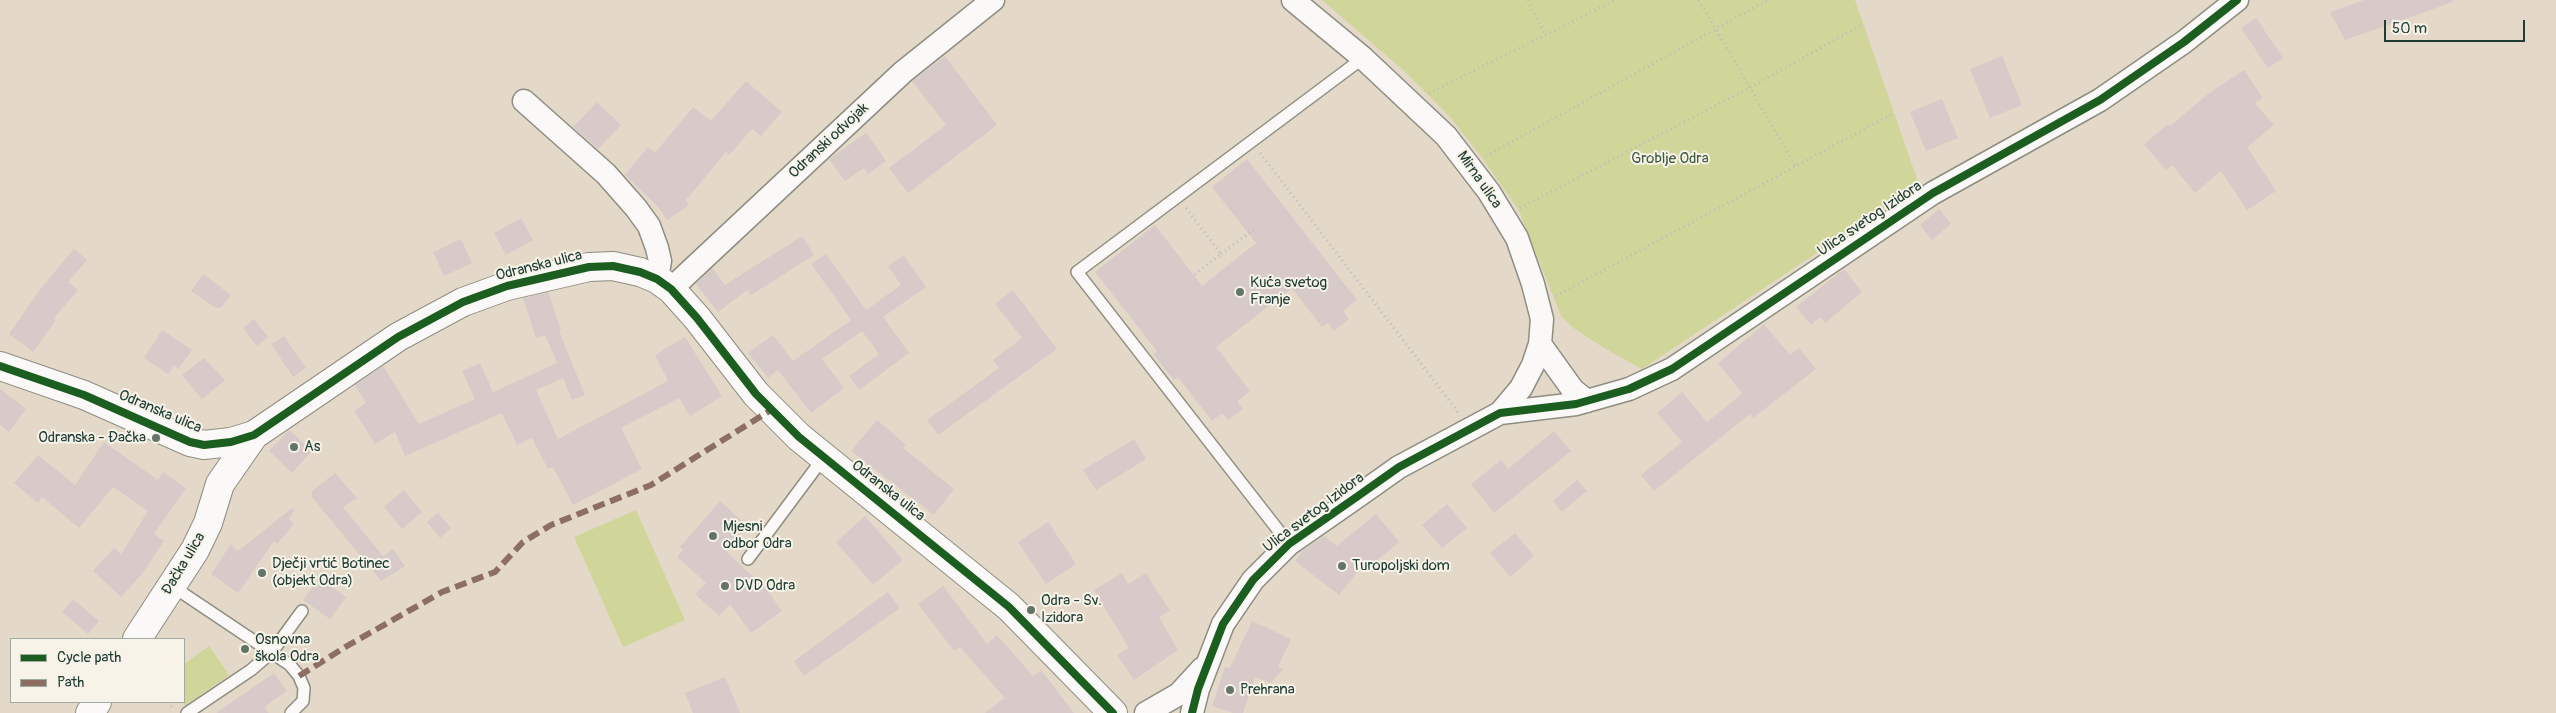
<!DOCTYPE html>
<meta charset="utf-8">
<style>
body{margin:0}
#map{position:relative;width:2556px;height:713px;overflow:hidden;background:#e4d9c8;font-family:Pangolin,sans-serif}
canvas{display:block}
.legend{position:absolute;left:10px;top:638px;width:175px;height:65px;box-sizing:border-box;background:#f7f3e8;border:1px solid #a1aaa0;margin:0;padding:6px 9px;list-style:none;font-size:15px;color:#1f3d34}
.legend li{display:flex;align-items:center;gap:10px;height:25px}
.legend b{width:25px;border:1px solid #a1aaa0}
.scale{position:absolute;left:2384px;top:20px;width:141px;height:22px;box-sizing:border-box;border:2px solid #1f3d34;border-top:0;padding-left:6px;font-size:15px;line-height:18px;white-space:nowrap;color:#1f3d34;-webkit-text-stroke:4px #f7f3e8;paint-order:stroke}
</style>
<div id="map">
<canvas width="2556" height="713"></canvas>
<ul class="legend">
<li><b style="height:6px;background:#1b5e20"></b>Cycle path</li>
<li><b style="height:6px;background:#8d6e63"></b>Path</li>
</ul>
<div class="scale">50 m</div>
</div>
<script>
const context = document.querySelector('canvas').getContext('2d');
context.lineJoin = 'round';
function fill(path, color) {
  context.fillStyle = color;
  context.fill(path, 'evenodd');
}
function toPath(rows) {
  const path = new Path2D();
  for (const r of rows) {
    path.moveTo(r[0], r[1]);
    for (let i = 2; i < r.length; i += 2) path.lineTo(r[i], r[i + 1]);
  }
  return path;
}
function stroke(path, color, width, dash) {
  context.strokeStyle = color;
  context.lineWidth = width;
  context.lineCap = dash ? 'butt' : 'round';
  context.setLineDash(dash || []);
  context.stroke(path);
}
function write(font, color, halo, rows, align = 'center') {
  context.font = font + ' Pangolin,sans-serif';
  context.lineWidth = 4;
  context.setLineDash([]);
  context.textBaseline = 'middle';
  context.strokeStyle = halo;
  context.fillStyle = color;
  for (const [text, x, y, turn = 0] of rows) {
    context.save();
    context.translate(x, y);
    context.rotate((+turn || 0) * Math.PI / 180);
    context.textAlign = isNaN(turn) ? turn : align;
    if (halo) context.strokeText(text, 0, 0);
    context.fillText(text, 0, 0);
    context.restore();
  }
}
fill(toPath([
 [1322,0,1855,0,1919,185,1642,369,1604,348,1572,327,1561,316,1518,209,1482,158,1451,118,1402,69],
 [636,510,685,620,623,647,574,537],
 [209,646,229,675,185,706,182,702,184,702,184,664]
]), '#d0d59a');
fill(toPath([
 [2364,0,2452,0,2453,2,2345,40,2330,12],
 [2256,18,2283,58,2268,68,2241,28],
 [945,56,997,125,908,193,889,168,946,125,912,81],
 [2002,56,2022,105,1990,118,1970,69],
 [2244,70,2263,98,2255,103,2274,125,2247,147,2276,191,2247,210,2221,171,2195,193,2172,165,2166,170,2144,144,2168,124,2170,126,2208,94],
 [746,81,782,112,761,136,752,129,729,155,726,152,686,200,689,205,667,220,658,207,625,175,648,147,655,153,693,107,711,121],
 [1942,99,1958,138,1926,151,1910,112],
 [597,102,621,125,598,149,573,127],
 [866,133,886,161,868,174,864,168,845,181,829,159],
 [1247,159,1357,300,1343,311,1349,319,1334,331,1328,323,1322,327,1292,288,1216,347,1250,391,1237,402,1243,409,1228,420,1222,413,1212,421,1178,377,1174,380,1153,354,1157,351,1095,272,1155,225,1202,286,1256,243,1212,187],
 [1939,209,1951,224,1932,240,1920,225],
 [521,218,533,240,506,255,494,233],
 [802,236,814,255,751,295,747,290,718,312,696,284,712,268,725,285],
 [461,239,472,263,444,276,433,252],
 [74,249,87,260,68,282,78,290,54,318,56,320,33,352,9,334,42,287],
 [826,254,866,310,901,285,888,266,904,255,926,287,883,317,909,353,859,390,849,376,879,354,862,331,822,359,844,388,811,413,778,370,768,378,748,353,773,335,793,361,851,320,811,264],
 [1844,269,1862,292,1825,323,1820,317,1811,325,1796,307],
 [203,274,231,295,221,308,216,308,191,291],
 [1013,290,1057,349,938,435,927,420,999,368,993,360,1022,338,995,304],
 [548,292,561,330,559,331,585,395,572,400,563,378,536,390,558,439,668,381,655,355,685,337,722,396,690,416,679,398,621,428,642,469,573,505,553,467,548,469,532,438,517,445,502,413,405,456,395,432,375,444,354,411,366,403,355,385,383,366,419,424,475,399,462,371,480,363,493,392,557,363,545,335,536,338,523,298],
 [254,319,268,337,257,346,243,328],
 [1764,324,1790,355,1799,348,1816,369,1753,418,1750,414,1654,491,1641,475,1682,442,1657,413,1682,392,1707,422,1737,398,1742,393,1718,363],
 [162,330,192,350,178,369,174,365,168,374,144,358],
 [284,336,306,368,293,377,271,344],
 [204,358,225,380,202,399,182,375],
 [0,389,26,409,9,432,0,425],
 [877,420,906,445,903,448,954,489,934,515,851,451],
 [289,430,312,451,292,473,269,451],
 [1554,431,1571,451,1494,513,1471,484,1501,460,1508,469],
 [1134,439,1146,459,1096,490,1083,470],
 [104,442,158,480,163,472,186,488,154,534,164,541,142,574,121,597,93,571,114,548,121,554,148,511,113,487,79,528,42,497,38,503,14,483,38,455,75,485],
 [335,473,357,498,343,507,383,556,393,549,405,566,381,581,312,497,312,491],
 [1577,480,1587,491,1562,512,1553,501],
 [404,490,422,512,402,529,384,507],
 [720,501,747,526,725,550,768,591,782,611,751,633,730,604,719,616,695,594,706,583,677,557,683,550,680,547],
 [1447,504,1467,528,1442,548,1422,525],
 [292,508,295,510,289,519,294,524,277,544,274,541,238,593,211,574,231,544,238,551],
 [438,513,451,528,440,538,427,522],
 [1376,514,1399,542,1370,566,1366,561,1339,595,1295,561,1304,549,1324,536,1337,546],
 [865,516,903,560,873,585,836,542],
 [1048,522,1076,564,1046,584,1018,542],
 [1515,533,1534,556,1510,577,1490,553],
 [1122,573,1128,584,1146,573,1170,611,1159,617,1178,650,1134,680,1117,655,1129,648,1094,590],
 [319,578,346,597,330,619,303,600],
 [943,586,987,644,997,635,1033,676,1041,670,1074,713,985,713,1005,698,960,647,954,651,918,604],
 [888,592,900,608,804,676,794,661],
 [73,599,99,621,88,634,62,612],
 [1252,621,1291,639,1278,667,1283,669,1271,683,1255,677,1243,713,1233,713,1212,706,1225,667,1230,668],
 [274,673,287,691,264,707,269,713,216,713],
 [725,677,740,713,693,713,685,693]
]), '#d7cac9');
const service = toPath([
 [1289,544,1077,272,1363,58],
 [748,559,824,457],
 [172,586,290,665,299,676,304,688,303,701,291,713],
 [187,713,251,670,272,652,302,611]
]);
const minor = toPath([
 [1293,0,1363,58,1446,136,1489,192,1517,238,1533,284,1542,319,1540,344,1533,365,1521,388,1500,413],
 [524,101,606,174,636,208,649,226,657,248,660,261,657,279],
 [671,289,903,72,993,0],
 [1540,344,1573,390,1587,401],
 [1146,713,1179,694,1202,669],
 [1192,713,1198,689,1223,624,1253,580,1289,544,1358,496,1399,467,1500,413,1576,404,1629,389,1672,369,1933,193,2100,100,2184,42,2237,0]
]);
const tertiary = toPath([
 [0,366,84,395,190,442,204,445,231,442,254,435,398,337,463,302,507,286,589,267,613,266,640,272,657,279,671,289,697,318,756,394,799,437,1009,607,1113,713],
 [137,639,195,550,208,523,220,484,254,435],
 [90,713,97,702]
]);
stroke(service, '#8d8d82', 14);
stroke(minor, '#8d8d82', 25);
stroke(tertiary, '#8d8d82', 30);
stroke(toPath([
 [1528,0,1545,35],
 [1699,0,1796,167],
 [1429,93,1616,0],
 [1260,153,1458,412],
 [1486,156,1768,0],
 [1186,208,1221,254,1194,275],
 [1520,208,1749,88,1863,24],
 [1221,254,1256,228],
 [1556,296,1894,113],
 [168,702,173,709]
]), '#bcbdb9', 3, [1, 4]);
stroke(service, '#fbf9f7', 11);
stroke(minor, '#fbf9f7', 22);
stroke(tertiary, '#fbf9f7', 28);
stroke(toPath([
 [299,676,347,646,442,592,495,572,523,542,551,525,651,485,771,410]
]), '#8d6e63', 6, [12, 6]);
stroke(toPath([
 [0,366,84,395,190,442,204,445,231,442,254,435,398,337,463,302,507,286,589,267,613,266,640,272,657,279,671,289,697,318,756,394,799,437,1009,607,1113,713],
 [1192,713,1198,689,1223,624,1253,580,1289,544,1358,496,1399,467,1500,413,1576,404,1629,389,1672,369,1933,193,2100,100,2184,42,2237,0]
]), '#1b5e20', 8);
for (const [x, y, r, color] of [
 [1240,292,5,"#647468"],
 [156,438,5,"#647468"],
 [294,447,5,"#647468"],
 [713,536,5,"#647468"],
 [1342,566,5,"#647468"],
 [262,573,5,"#647468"],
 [725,586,5,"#647468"],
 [1031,610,5,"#647468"],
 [245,649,5,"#647468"],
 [1230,690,5,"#647468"]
]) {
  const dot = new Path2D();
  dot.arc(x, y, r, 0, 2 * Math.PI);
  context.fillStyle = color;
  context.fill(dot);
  stroke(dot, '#f7f3e8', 2);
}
write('15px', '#1f3d34', '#f7f3e8', [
 ["Odranski odvojak",829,141,-43],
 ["Mirna ulica",1479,180,55],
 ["Ulica svetog Izidora",1870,219,-34],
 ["Odranska ulica",539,266,-14],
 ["Odranska ulica",160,412,23],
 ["Odranska ulica",888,491,38],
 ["Ulica svetog Izidora",1314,513,-37],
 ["Đačka ulica",184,564,-59]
]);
write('15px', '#3f5b41', '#f7f3e8', [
 ["Groblje Odra",1670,159]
]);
write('15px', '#1f3d34', '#f7f3e8', [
 ["Kuća svetog",1250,283],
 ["Franje",1250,300],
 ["Odranska - Đačka",146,438,"right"],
 ["As",304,447],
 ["Mjesni",723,527],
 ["odbor Odra",723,544],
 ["Dječji vrtić Botinec",272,564],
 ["(objekt Odra)",272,581],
 ["Turopoljski dom",1352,566],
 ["DVD Odra",735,586],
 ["Odra - Sv.",1041,601],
 ["Izidora",1041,618],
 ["Osnovna",255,640],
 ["škola Odra",255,657],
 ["Prehrana",1240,690]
], 'left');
</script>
